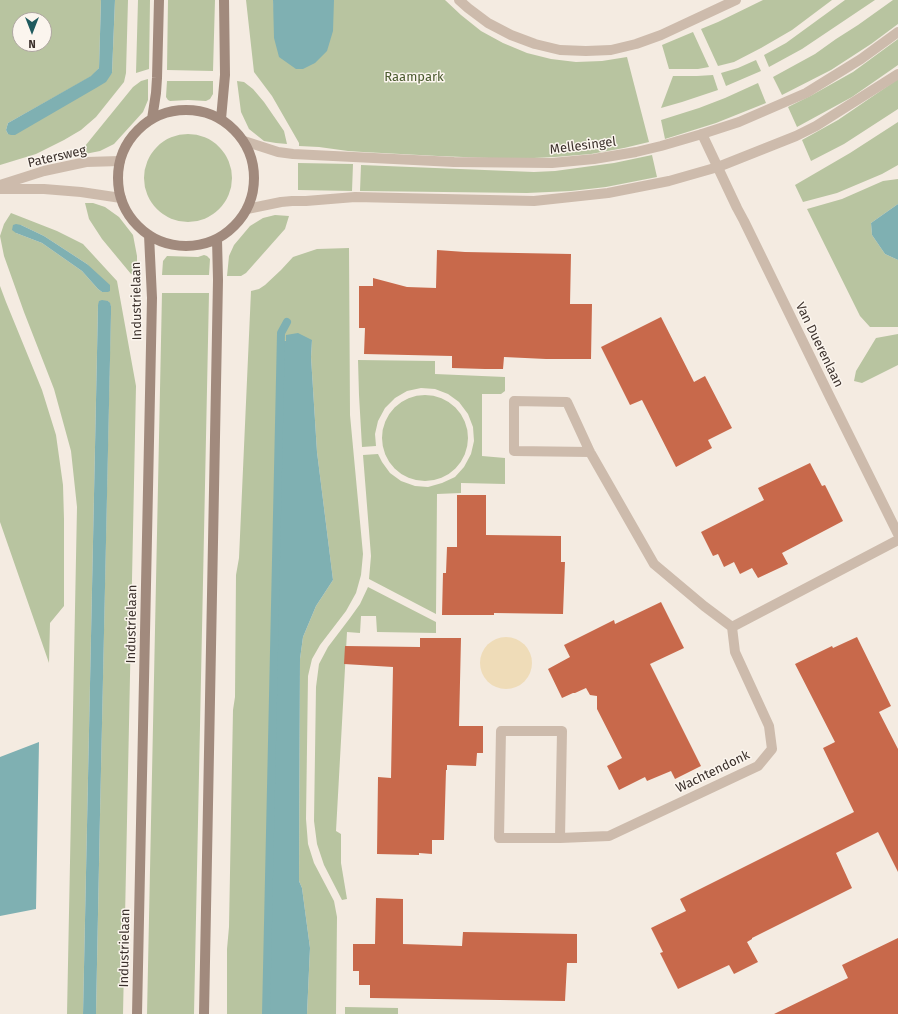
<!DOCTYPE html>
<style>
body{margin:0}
#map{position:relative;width:898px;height:1014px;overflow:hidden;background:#f4ebe1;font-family:"Fira Sans",sans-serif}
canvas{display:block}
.north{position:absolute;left:12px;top:12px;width:40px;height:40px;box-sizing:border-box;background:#fbf5ee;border:1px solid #aea6a0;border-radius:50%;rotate:180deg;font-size:11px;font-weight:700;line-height:16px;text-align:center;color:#3b302b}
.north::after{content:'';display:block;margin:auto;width:14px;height:18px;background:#1f5a5e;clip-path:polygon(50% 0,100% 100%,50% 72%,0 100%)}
</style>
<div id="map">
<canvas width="898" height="1014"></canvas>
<div class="north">N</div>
</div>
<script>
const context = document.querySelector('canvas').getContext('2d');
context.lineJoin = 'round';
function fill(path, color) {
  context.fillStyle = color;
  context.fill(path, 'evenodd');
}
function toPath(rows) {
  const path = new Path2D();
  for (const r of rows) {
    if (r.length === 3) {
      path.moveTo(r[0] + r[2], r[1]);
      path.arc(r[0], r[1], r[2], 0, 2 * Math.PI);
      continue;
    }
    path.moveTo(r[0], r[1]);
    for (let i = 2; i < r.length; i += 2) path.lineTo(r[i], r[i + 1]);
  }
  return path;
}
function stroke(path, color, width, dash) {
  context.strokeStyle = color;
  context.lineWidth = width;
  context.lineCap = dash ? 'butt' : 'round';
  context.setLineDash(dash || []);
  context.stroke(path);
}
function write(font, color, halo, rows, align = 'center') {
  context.font = font + ' "Fira Sans",sans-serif';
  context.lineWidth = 3;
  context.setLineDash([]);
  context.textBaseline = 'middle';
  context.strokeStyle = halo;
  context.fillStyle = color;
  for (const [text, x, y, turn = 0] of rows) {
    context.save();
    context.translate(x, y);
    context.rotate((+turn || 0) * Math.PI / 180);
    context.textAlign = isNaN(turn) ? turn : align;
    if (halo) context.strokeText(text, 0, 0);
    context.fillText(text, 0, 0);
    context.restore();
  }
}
fill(toPath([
 [0,0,101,0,99,68,92,76,8,123,6,130,8,134,112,73,115,0,128,0,126,73,124,82,96,117,81,130,64,140,36,154,0,165],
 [20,20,44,20,44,44,20,44],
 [138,0,150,0,149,69,136,73],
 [168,0,215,0,213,71,167,70],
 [246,0,273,0,273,10,274,0,445,0,461,15,481,31,503,43,527,53,551,59,576,62,602,61,627,57,649,142,624,148,591,154,555,157,513,159,438,156,363,152,348,151,319,147,299,146,299,143,272,96,254,72],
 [763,0,832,0,792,30,761,48,734,62,718,66,701,29,718,22],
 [845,0,875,0,802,49,769,67,764,55,786,43],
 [893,0,898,0,898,24,871,44,831,70,782,95,773,77,815,54,836,39,858,25],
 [693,32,709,67,698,69,669,69,662,45],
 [898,39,898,65,852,97,797,127,788,107,812,95,853,72],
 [756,60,761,71,726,86,721,73,738,68],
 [713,75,718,90,682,102,661,108,673,76,697,76],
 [148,79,148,100,143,112,114,144,100,151,85,154,85,146,133,87,141,81],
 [898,79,898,109,844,144,811,161,802,140,838,120],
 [167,81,213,81,213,94,210,99,206,101,188,100,170,101,168,100,166,97],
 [237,81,244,82,253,89,264,102,284,131,287,144,276,143,264,141,249,129,241,112],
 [758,83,766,103,716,123,665,139,661,120,699,108,725,98],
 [898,122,898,165,882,174,837,193,803,202,795,185,850,153],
 [188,178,44],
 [652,155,657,177,606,187,571,191,527,193,360,191,361,165,534,172,555,171,614,163],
 [298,163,353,164,352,191,298,190],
 [898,179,898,204,871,223,872,235,885,254,898,260,898,327,870,327,860,316,807,209,842,199,883,181],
 [85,203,93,203,105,207,119,217,133,235,137,256,137,275,131,274,102,239,89,219],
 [11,213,57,231,83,244,117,281,136,386,123,1014,96,1014,100,815,111,306,108,301,98,305,83,1014,67,1014,77,507,71,451,54,389,24,312,4,256,0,236,4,224],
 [21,225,44,236,87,264,108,292,102,292,98,289,82,271,42,243,16,233],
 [275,215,289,216,285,229,246,273,241,276,227,276,229,256,234,245,250,226,263,218],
 [349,248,350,415,363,554,361,575,356,593,346,611,320,645,312,659,308,676,306,819,308,844,314,863,334,901,337,917,336,1014,307,1014,310,948,302,888,299,881,300,659,303,637,316,606,333,580,317,452,311,357,312,340,282,341,269,1014,227,1014,227,949,229,927,233,710,235,697,236,575,239,558,251,291,259,289,265,285,281,270,293,257,317,249],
 [204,255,207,256,210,259,209,275,162,275,163,261,167,256,198,257],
 [0,286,6,302,42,390,56,435,63,485,64,519,64,606,50,623,49,663,0,522],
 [162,293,209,293,194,1014,147,1014],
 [898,334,898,365,862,383,854,381,856,371,876,338],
 [358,360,435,361,435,374,505,377,505,391,501,394,482,394,482,456,505,458,505,484,461,483,461,493,437,494,436,614,369,579,371,556,363,455,378,454,382,462,390,473,401,481,415,486,428,487,442,483,455,477,464,467,471,454,474,441,473,427,468,414,459,402,448,394,435,389,421,388,407,391,395,398,385,408,378,421,375,434,376,446,362,447,359,395],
 [425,438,43],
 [368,587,436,622,436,633,377,632,376,616,361,616,360,633,347,632,336,831,341,834,341,863,347,899,342,900,324,865,317,844,314,821,316,687,319,664,328,647,350,618,360,604],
 [345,1007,398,1008,398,1014,345,1014]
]), '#b8c4a0');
fill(toPath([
 [506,663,26]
]), '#efdcb8');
fill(toPath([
 [101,0,115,0,112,73,106,82,96,88,15,135,11,135,8,134,6,130,8,123,91,76,99,68],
 [273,0,334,0,333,31,327,51,315,63,303,69,296,69,279,57,274,38],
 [898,204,898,260,885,254,872,235,871,223],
 [16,224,21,225,44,236,87,264,110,285,110,291,108,292,102,292,98,289,82,271,42,243,16,233,12,230,13,225],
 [102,300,108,301,110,303,111,306,111,314,100,815,96,1014,83,1014,98,305,99,301],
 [298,333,312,340,311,357,317,452,333,580,316,606,303,637,300,659,299,881,302,888,310,948,307,1014,269,1014,282,341,286,341,286,335],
 [39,742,36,909,0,916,0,757]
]), '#7fb0b2');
stroke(toPath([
 [266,1014,281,333,287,322]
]), '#7fb0b2', 8);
fill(toPath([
 [437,250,465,252,571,254,570,304,592,304,591,359,546,359,504,357,503,369,485,369,452,368,452,356,364,354,365,328,359,328,359,286,373,286,373,278,407,287,436,288],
 [661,317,694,382,705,376,732,428,708,440,712,448,676,467,642,400,630,405,601,347],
 [810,463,822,486,825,485,843,521,782,553,788,564,758,578,752,568,740,574,734,562,724,567,718,554,713,556,701,532,764,500,758,488],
 [457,495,486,495,486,535,561,536,561,562,565,562,563,614,494,613,494,615,442,615,443,573,446,573,447,547,457,547],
 [661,602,684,648,650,664,701,766,675,779,671,771,647,781,645,777,619,790,607,766,622,758,597,709,597,696,590,695,586,688,575,693,573,693,562,698,548,669,570,657,564,645,614,620,615,624],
 [857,637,891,706,879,712,898,749,898,872,878,832,836,853,852,888,752,938,752,939,747,942,758,962,734,974,729,965,678,989,660,953,663,952,651,928,686,911,680,899,854,812,823,748,835,742,795,664,832,646,833,648],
 [420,638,461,638,459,726,483,726,483,753,477,753,476,766,447,765,447,770,446,770,444,840,432,840,432,854,419,853,419,855,377,854,378,777,391,778,393,667,344,664,345,646,420,647],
 [376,898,403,899,403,944,462,946,463,932,577,934,577,963,567,963,565,1001,370,998,370,985,359,985,359,971,353,971,353,944,375,944],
 [898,938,898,1014,774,1014,848,978,842,965]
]), '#c8694b');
stroke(toPath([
 [459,0,468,8,488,23,511,35,535,44,560,50,586,51,611,50,636,44,661,35,736,0],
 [702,134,737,208,744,221,829,395,898,534],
 [732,627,898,540],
 [560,838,562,731,501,731,499,838,560,838,609,836,758,766,772,749,769,726,735,652,732,627,704,606,654,564,590,452,567,402,514,401,514,451,590,452]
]), '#cdbbac', 10);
stroke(toPath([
 [244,141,278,152,293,154,454,162,552,163,594,159,636,152,661,146,702,134,739,122,806,93,861,59,898,32],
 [0,185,44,171,86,162,120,161],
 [0,189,44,189,81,192,121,198],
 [247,209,281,202,292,201,306,201,355,197,534,201,608,193,669,181,718,167,796,136,816,126,898,74]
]), '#cdbbac', 10);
stroke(toPath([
 [186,178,68],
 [152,119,156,93,157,78,159,0],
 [221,119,225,75,224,0],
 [137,1014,152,298,149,235],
 [204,1014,218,280,217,239]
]), '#a18a7d', 10);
write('13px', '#4a5a2e', '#fbf5ee', [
 ["Raampark",414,77]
]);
write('13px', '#3b302b', '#fbf5ee', [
 ["Mellesingel",583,146,-7],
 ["Patersweg",57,157,-13],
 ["Industrielaan",137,301,-91],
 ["Van Duerenlaan",819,345,64],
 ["Industrielaan",132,624,-89],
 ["Wachtendonk",713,772,-26],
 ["Industrielaan",125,948,-89]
]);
</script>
